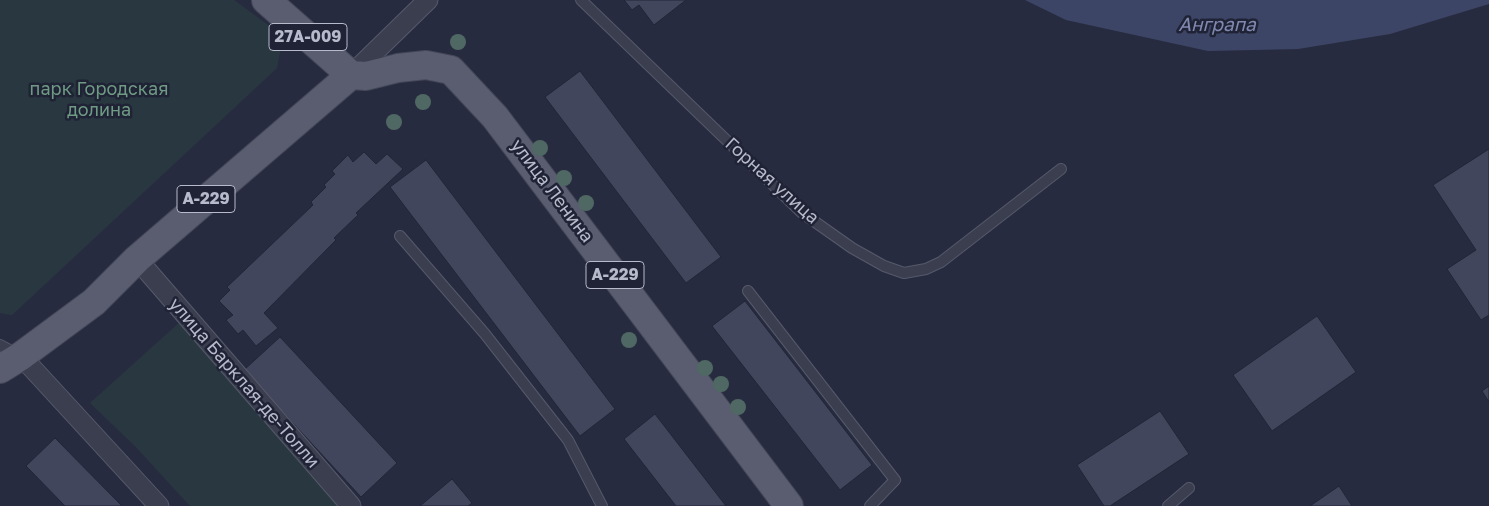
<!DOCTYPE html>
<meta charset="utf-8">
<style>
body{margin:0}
canvas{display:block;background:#272b3f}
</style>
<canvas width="1489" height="506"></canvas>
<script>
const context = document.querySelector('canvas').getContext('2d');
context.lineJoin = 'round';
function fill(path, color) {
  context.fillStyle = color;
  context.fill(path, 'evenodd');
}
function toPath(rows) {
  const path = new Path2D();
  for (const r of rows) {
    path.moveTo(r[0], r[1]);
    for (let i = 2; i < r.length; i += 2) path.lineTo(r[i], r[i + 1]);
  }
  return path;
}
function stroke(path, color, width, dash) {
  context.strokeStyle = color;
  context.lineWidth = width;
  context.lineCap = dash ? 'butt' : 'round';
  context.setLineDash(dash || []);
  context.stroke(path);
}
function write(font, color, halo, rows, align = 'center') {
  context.font = font + ' "Golos Text",sans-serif';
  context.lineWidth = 5;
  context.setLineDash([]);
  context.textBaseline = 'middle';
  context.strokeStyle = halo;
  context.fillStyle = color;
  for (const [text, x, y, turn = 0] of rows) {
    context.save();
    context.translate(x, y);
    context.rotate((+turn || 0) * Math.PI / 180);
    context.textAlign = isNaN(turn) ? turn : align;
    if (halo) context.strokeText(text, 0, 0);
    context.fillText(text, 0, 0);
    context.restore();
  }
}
fill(toPath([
 [0,0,234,0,283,36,277,68,12,315,0,313],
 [180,322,343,506,190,506,135,446,90,403]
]), '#293840');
fill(toPath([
 [1025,0,1489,0,1489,4,1390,34,1298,49,1208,51,1066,20]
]), '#3d4567');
const building = toPath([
 [624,0,686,0,654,25,639,5,632,10,624,0],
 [580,71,721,257,686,283,545,97,580,71],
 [1489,149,1489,315,1481,320,1447,269,1476,250,1433,185,1489,149],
 [364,152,376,164,387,154,403,169,356,213,358,215,334,238,336,240,264,313,278,328,256,346,243,330,238,334,226,320,233,315,219,301,230,290,227,287,313,205,311,202,326,187,324,185,335,174,332,171,348,155,353,162,364,152],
 [426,160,615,409,580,436,390,187,426,160],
 [745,301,872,465,840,490,712,326,745,301],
 [1317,316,1356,372,1272,431,1233,375,1317,316],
 [280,337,397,463,361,497,244,370,280,337],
 [1489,386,1489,402,1482,391,1489,386],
 [1160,411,1189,454,1110,506,1104,506,1077,465,1160,411],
 [655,414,726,506,676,506,624,439,655,414],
 [55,438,122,506,65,506,26,466,55,438],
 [452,479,472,503,468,506,420,506,452,479],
 [1339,486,1352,506,1310,506,1339,486]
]);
fill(building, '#41465d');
stroke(building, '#212537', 1);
const lane = toPath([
 [581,0,801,212,852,248,884,266,904,273,926,269,941,262,1061,169],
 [400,236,485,334,568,440,602,506],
 [748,291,895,480,870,506],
 [0,345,19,355],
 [1168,506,1189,488]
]);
const street = toPath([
 [351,75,428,0],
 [137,259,351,506],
 [21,356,159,506]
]);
const primary = toPath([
 [266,0,351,75],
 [0,369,21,356,94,302,137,259,351,75,366,76,398,68,426,65,451,70,495,117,789,506]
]);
stroke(lane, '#55596a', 12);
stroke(street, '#55596a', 21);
stroke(primary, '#444758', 30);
stroke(lane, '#3b3e4f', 10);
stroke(street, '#3b3e4f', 19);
stroke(primary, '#595d6f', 28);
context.fillStyle = '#4f6864';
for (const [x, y] of [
 [458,42],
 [423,102],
 [394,122],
 [540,148],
 [564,178],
 [586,203],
 [629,340],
 [705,368],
 [721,384],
 [738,407]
]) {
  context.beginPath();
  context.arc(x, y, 8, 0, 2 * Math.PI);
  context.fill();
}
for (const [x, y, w] of [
 [308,37,78],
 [206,199,58],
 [615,275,58]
]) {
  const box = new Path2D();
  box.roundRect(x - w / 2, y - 13.5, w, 27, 4);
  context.fillStyle = '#1f2335';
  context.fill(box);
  stroke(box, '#b7baca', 1);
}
write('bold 16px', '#b7baca', null, [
 ["27А-009",308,37],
 ["А-229",206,199],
 ["А-229",615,275]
]);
write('18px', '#6f9a83', '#1f2335', [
 ["парк Городская",99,89],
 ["долина",99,110]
]);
write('18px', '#b7baca', '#1f2335', [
 ["Горная улица",772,181,42],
 ["улица Ленина",552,191,53],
 ["улица Барклая-де-Толли",244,383,49]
]);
write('italic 19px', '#8089b0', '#1f2335', [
 ["Анграпа",1217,25]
]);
</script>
